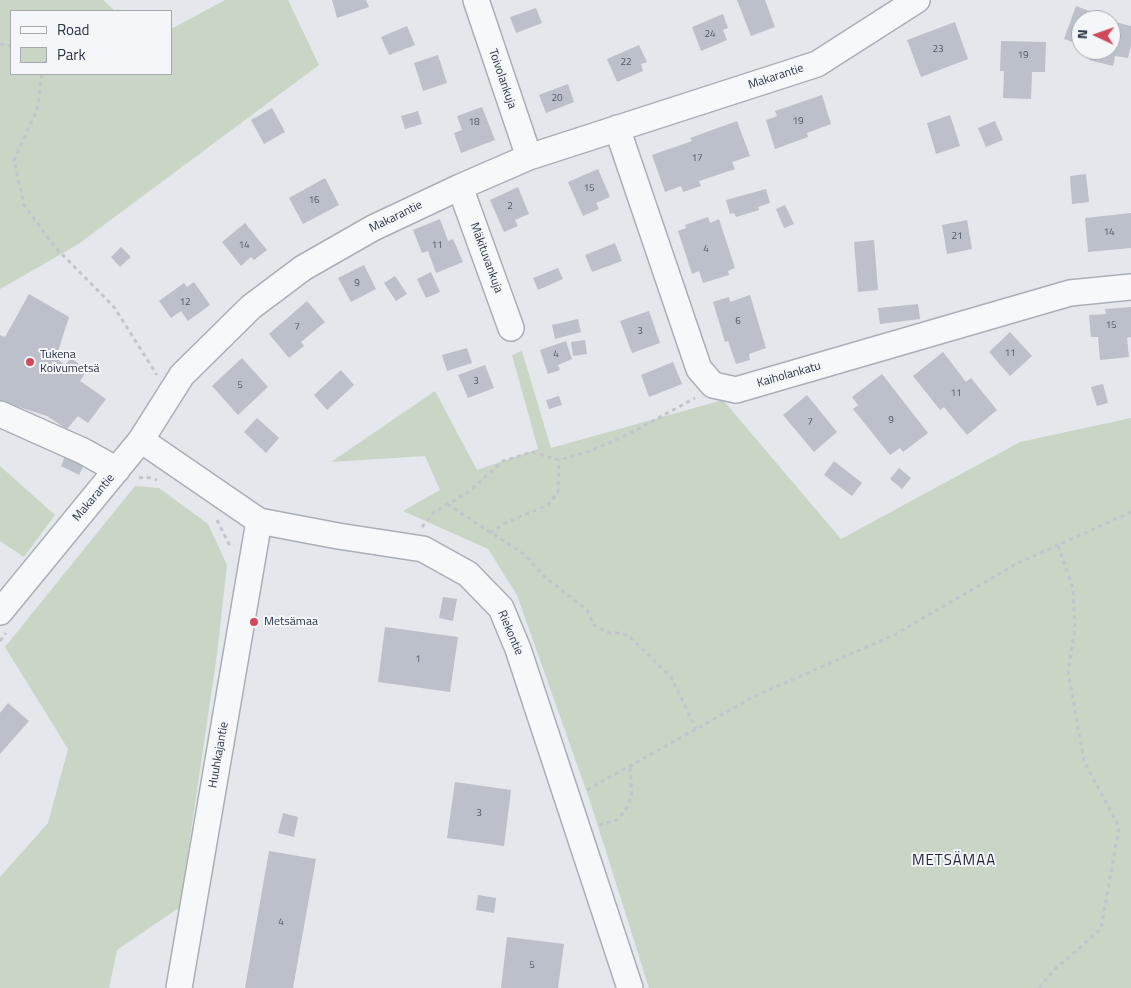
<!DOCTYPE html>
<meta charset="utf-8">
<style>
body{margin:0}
#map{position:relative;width:1131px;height:988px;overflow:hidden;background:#e4e7ec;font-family:"Titillium Web",sans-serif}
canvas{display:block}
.legend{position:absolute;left:10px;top:10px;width:162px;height:65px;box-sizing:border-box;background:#f4f6f9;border:1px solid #a4a8b1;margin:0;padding:6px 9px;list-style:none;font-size:15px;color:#2b3445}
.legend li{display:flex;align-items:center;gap:10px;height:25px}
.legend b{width:25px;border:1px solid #a4a8b1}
.north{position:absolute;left:1071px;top:10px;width:50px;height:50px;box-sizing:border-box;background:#f4f6f9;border:1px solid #a4a8b1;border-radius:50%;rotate:273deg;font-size:14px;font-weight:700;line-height:20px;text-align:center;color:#2b3445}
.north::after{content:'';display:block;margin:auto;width:18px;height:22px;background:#d1495b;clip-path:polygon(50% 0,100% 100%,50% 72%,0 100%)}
</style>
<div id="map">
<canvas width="1131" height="988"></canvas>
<ul class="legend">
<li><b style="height:6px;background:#f7f8fa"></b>Road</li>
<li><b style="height:14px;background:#c9d6c5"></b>Park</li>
</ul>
<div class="north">N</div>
</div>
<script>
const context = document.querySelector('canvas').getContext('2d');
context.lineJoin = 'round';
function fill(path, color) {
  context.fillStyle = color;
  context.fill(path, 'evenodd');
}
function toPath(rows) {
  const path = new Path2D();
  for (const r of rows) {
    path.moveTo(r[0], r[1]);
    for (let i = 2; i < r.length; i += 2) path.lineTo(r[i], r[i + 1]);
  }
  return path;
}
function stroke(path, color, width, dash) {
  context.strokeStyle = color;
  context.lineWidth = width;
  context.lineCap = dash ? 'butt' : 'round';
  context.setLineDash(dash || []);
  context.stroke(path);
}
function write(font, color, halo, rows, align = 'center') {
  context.font = font + ' "Titillium Web",sans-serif';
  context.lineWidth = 4;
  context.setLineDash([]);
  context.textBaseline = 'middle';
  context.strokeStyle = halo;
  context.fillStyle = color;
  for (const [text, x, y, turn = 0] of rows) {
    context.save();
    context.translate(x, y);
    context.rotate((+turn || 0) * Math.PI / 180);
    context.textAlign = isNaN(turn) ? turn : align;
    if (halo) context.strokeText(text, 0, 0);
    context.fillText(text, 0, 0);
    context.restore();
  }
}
fill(toPath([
 [0,0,103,0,115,11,11,11,11,74,171,74,171,29,225,0,288,0,319,65,77,245,0,289],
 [522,351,551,448,723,400,841,539,1020,442,1131,418,1131,988,649,988,591,804,517,595,488,549,403,511,440,490,425,456,331,462,435,391,477,470,538,449,512,355],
 [0,466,55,515,24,557,0,541],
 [135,486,159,488,208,524,227,565,217,654,180,907,117,950,109,988,0,988,0,877,48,823,68,749,5,647]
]), '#c9d6c5');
fill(toPath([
 [332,0,366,0,369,7,337,18],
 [737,0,765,0,775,27,751,36],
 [1076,6,1092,12,1090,20,1081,20,1080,45,1064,39],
 [536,8,542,23,516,33,510,17],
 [723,14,728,28,723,30,727,40,701,51,692,27],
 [1111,21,1131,26,1131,45,1128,58,1115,56,1113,66,1089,60,1091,50,1111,50],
 [955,22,968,59,921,77,907,40],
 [407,26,415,45,389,55,381,37],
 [1001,41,1046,42,1045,72,1032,72,1031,99,1003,98,1004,71,1000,71],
 [639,45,647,62,641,64,643,71,617,82,607,59],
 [438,55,447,83,423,91,414,63],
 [568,84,574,102,546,113,539,95],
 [822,95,831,124,807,133,808,137,775,149,766,120,777,116,775,111],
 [482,107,495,140,461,153,454,133,462,130,457,116],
 [272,108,285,132,264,144,251,120],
 [418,111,422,124,405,129,401,116],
 [950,115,960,146,936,154,927,123],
 [737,121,750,156,732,162,735,169,699,181,701,186,683,192,681,186,665,192,652,155,692,141,690,138],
 [995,121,1003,140,986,147,978,128],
 [598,169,610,197,596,203,599,209,583,216,568,182],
 [1086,174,1089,202,1072,204,1070,176],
 [325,178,339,205,303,224,289,198],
 [518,187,529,214,515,220,518,226,504,232,490,200],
 [766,189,770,203,758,207,759,210,736,217,734,213,730,214,726,200],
 [785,205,794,224,784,228,776,209],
 [1131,213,1131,248,1088,252,1085,218],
 [708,217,710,223,719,219,735,268,728,271,729,275,703,283,699,271,692,274,678,231,686,228,685,225],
 [440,219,448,241,453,239,463,262,436,273,428,251,422,253,413,230],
 [967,220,972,249,947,254,942,225],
 [245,223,267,250,254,260,251,257,241,266,222,242],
 [874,240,878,290,858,292,854,242],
 [615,243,622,261,592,272,585,255],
 [121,247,131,257,120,267,111,257],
 [364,265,376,289,351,302,338,278],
 [558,268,563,279,538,290,533,278],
 [431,272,440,292,426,298,417,279],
 [395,276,407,294,396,301,384,283],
 [194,282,210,305,188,321,181,311,171,318,159,301,184,283,187,287],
 [29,294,69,317,56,358,65,365,71,358,87,370,80,381,106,399,88,423,78,416,67,429,47,416,0,401,0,335,5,337],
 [750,295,766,348,749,354,750,360,736,364,728,341,725,342,713,302,729,297,730,302],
 [307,301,325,322,301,342,304,346,289,358,269,334],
 [918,304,920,319,880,324,878,308],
 [1131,307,1131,337,1127,338,1129,357,1100,360,1098,337,1091,337,1089,315,1106,314,1105,309],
 [649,311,660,343,632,353,620,321],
 [578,319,581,332,555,339,552,325],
 [1010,332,1032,356,1010,376,989,352],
 [585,340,587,354,573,356,571,342],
 [566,341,572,359,558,365,560,370,548,374,540,350],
 [467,348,472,363,447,371,442,355],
 [943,352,966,382,971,378,997,410,967,435,944,407,940,410,913,376],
 [242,358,268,387,238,415,212,386],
 [673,362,682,384,649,397,641,375],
 [485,365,494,388,468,398,458,375],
 [341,370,354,385,327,410,314,395],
 [882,374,928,433,903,452,900,448,890,455,853,409,858,405,852,397],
 [1103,384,1108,403,1097,406,1091,387],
 [807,395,837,432,814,452,783,415],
 [559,396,562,405,549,409,546,400],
 [257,418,279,438,266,453,244,432],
 [66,454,85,463,79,475,61,466],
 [834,461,862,483,852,496,824,475],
 [899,468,911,478,902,489,890,479],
 [443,597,457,599,453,621,439,618],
 [385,627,458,637,450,692,378,682],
 [8,703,29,721,0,754,0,713],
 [455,782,511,790,504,846,447,838],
 [283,813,298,817,294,837,278,833],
 [269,851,316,859,293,988,245,988],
 [478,895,496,898,494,913,476,910],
 [507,937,564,944,558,988,501,988]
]), '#bbc0ca');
const minor = toPath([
 [476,0,529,157],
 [617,128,699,369,713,385,736,390,1070,293,1131,287],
 [460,187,511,328],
 [0,414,83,451,117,470],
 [141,440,259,521,338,536,423,549,468,574,501,608,518,649,630,988],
 [0,612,141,440,182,375,251,307,303,268,373,228,460,187,529,157,817,64,917,0],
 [179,988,259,521]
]);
stroke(minor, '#a9aeb7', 28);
stroke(toPath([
 [0,44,11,46],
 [42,74,37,110,14,160,24,205,54,246,114,307,157,375],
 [139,478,146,477,157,480],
 [447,504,524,554,545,577,587,610,594,625,609,633,618,633,629,636,671,677,696,729],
 [217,520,231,548],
 [422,527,434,512,467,493,503,461,532,452,559,460,590,451,629,434,695,398],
 [490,533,505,523,548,505,558,492,559,460],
 [0,641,6,633],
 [587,790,755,696,896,634,1014,565,1131,512],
 [599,825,617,820,625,811,632,796,630,766],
 [1039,988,1054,970,1101,929,1119,827,1084,761,1068,671,1075,629,1073,589,1058,545]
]), '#c2c5cb', 3, [4, 4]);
stroke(minor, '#f7f8fa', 25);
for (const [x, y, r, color] of [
 [30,362,5,"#d1495b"],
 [254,622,5,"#d1495b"]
]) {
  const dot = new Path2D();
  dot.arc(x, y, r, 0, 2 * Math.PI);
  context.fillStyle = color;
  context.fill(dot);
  stroke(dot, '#f4f6f9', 2);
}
write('10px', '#4f5766', null, [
 ["24",710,35],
 ["23",938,50],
 ["19",1023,56],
 ["22",626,63],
 ["20",557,99],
 ["19",798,122],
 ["18",474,123],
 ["17",697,159],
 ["15",589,189],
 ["16",314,201],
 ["2",510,207],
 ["14",1109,233],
 ["21",957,237],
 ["14",244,246],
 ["11",437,246],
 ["4",706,250],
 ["9",357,284],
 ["12",185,303],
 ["6",738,322],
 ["15",1111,326],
 ["7",297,328],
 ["3",640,332],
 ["11",1010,354],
 ["4",556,355],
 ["3",476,382],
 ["5",240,386],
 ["11",956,394],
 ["9",891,421],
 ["7",810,423],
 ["1",418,660],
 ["3",479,814],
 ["4",281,923],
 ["5",532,966]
]);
write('12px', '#2b3445', '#f4f6f9', [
 ["Makarantie",776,77,-18],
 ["Toivolankuja",502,79,71],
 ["Makarantie",396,217,-26],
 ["Mäkituvankuja",486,258,70],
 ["Kaiholankatu",789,375,-16],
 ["Makarantie",94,498,-50],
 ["Riekontie",510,633,67],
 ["Huuhkajantie",219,755,-80]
]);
write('12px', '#2b3445', '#f4f6f9', [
 ["Tukena",40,355],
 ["Koivumetsä",40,369],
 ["Metsämaa",264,622]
], 'left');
context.letterSpacing = '1px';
write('15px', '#1d2536', '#f4f6f9', [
 ["METSÄMAA",954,861]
]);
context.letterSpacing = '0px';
</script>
